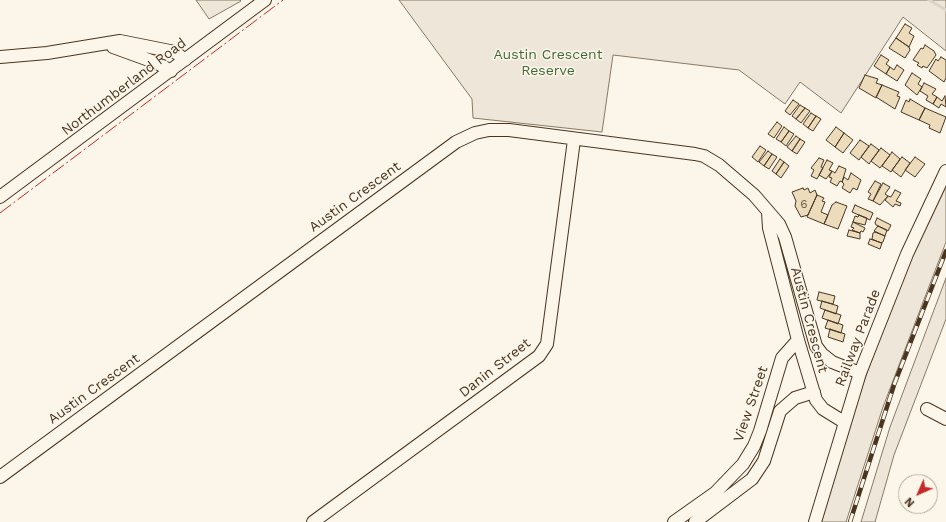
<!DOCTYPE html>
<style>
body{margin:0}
#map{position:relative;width:946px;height:522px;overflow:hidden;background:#fbf6e9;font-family:"Work Sans",sans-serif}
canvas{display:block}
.north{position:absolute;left:898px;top:474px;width:40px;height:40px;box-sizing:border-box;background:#fbf6e9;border:1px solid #b4a999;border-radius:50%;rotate:225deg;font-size:11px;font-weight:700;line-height:16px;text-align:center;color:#4a3520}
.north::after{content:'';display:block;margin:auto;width:14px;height:18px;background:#c62828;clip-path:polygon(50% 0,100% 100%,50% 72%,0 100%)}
</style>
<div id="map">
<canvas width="946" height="522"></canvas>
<div class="north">N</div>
</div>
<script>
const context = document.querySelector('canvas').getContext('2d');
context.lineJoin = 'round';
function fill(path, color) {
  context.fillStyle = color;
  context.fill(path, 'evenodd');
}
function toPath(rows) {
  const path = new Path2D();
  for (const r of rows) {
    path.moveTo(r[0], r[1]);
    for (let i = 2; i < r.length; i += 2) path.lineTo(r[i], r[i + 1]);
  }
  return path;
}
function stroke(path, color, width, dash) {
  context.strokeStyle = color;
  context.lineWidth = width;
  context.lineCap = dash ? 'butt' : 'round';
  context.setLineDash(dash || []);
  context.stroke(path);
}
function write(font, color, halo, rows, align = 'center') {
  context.font = font + ' "Work Sans",sans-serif';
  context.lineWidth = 3;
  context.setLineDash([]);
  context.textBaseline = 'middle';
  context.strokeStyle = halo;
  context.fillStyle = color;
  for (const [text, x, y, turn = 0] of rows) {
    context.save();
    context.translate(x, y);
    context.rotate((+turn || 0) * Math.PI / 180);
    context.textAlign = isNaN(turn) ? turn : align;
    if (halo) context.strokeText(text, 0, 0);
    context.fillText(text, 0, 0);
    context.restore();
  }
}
const green = toPath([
 [399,0,946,0,946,51,903,17,841,113,800,82,785,104,739,70,613,55,602,132,473,118,472,99,399,0],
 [946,180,946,242,883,407,846,522,819,522,851,417,910,255,946,180],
 [946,278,946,319,894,455,875,522,861,522,890,427,946,278]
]);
fill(green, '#ede6d9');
stroke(green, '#887966', 1);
const parking = toPath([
 [196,0,240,0,241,1,209,19,196,0]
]);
fill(parking, '#ede7d9');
stroke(parking, '#887966', 1);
stroke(toPath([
 [929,0,946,10]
]), '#dcd4c6', 3);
const building = toPath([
 [905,24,912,28,909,33,914,36,909,47,896,38,905,24],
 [896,38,909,47,910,50,905,58,889,48,896,38],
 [925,45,934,51,936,55,927,68,923,66,922,68,917,65,919,63,913,60,921,48,923,49,925,45],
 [881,55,889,60,886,64,890,67,886,74,874,66,881,55],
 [941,57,946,60,946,78,944,82,929,71,936,59,938,61,941,57],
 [897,65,904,70,897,81,886,74,890,67,894,70,897,65],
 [912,73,921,79,918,84,922,87,917,95,905,85,912,73],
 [865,75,878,79,876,83,882,85,876,98,859,88,865,75],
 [924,83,936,89,932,94,937,97,933,104,926,100,928,96,920,91,924,83],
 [882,85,899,92,897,96,900,97,895,109,876,97,882,85],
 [945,96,946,107,941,104,939,108,933,104,937,97,942,101,945,96],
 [910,99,925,108,919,120,901,112,906,100,909,102,910,99],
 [793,100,799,104,790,115,785,111,793,100],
 [800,105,805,108,796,119,792,116,800,105],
 [805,108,810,111,801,123,796,119,805,108],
 [925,108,946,117,940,133,929,128,930,125,919,120,925,108],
 [811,113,816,116,808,128,803,124,811,113],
 [816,116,821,119,813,131,808,128,816,116],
 [777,122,782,126,774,138,768,134,777,122],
 [784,127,789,131,781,142,776,139,784,127],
 [836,127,844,133,835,147,826,140,836,127],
 [789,131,794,134,786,146,781,142,789,131],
 [844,133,853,140,843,153,835,147,844,133],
 [796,136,800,139,792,151,787,147,796,136],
 [800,139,805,142,797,154,792,151,800,139],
 [860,140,869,146,859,160,850,153,860,140],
 [871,144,879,150,869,164,861,157,871,144],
 [760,146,766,150,758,162,752,157,760,146],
 [881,148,890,155,880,168,871,161,881,148],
 [768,151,772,154,764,166,759,162,768,151],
 [892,152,900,159,891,172,882,166,892,152],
 [772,154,777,157,769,169,764,166,772,154],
 [902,157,910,163,901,177,892,170,902,157],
 [915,157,925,164,915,177,905,170,915,157],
 [819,158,824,160,821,167,823,168,817,179,811,176,814,170,811,168,819,158],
 [780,159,784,162,776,174,772,171,780,159],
 [827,160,833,163,829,170,832,171,826,179,819,175,827,160],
 [784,162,789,166,781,178,776,174,784,162],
 [839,166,846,169,842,182,840,181,837,186,830,182,832,178,829,177,832,171,835,173,839,166],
 [851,173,861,180,857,190,853,188,850,193,842,188,844,184,842,182,844,177,848,180,851,173],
 [875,181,881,184,873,201,868,199,871,194,868,192,875,181],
 [883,183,890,187,885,194,888,196,880,205,873,201,883,183],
 [803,188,804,190,808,188,810,193,815,190,817,195,808,215,801,217,795,206,796,201,792,192,803,188],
 [895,190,901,193,896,201,901,203,900,206,895,204,893,207,885,200,888,196,891,197,895,190],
 [817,195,824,198,822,201,825,202,821,212,828,215,824,224,807,217,817,195],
 [836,202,847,206,838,229,824,224,832,205,836,202],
 [855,205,873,213,870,220,852,212,855,205],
 [859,215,867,218,865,225,853,222,855,216,858,217,859,215],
 [877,218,891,225,888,231,876,225,875,223,877,218],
 [853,222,865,228,863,232,861,231,860,233,852,230,854,228,851,227,853,222],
 [878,226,887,230,885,236,874,231,878,226],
 [849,230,860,233,860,239,847,236,849,230],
 [875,232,885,236,883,242,881,243,872,239,873,233,875,232],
 [870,239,882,243,880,249,868,244,870,239],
 [819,292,835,296,833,304,817,300,819,292],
 [822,301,838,306,836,314,820,308,822,301],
 [825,310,841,315,838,324,822,318,825,310],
 [828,320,843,325,841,333,825,328,828,320],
 [830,329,845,334,843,342,828,337,830,329]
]);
fill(building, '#ecdcbc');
stroke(building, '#4a3520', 1);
const minor = toPath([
 [113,47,157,63,171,71],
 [0,57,47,53,120,41,175,52,185,60],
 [0,197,265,0],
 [768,212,769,228,798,340,816,400,823,409,844,422],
 [927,409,946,419],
 [0,477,456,142,475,133,489,130,509,130,695,154,704,156,719,165,754,195,779,224,785,237,816,346,822,354,832,362,860,373],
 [313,522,539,356,547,344,574,140],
 [674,522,715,493,743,464,754,446,760,431,782,358,798,340],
 [695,522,752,479,764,461,780,411,795,398,814,392],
 [815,522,860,373,907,254,946,171]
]);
stroke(minor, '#4a3520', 14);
stroke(minor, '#fbf6e9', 12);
const rail = toPath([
 [850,522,894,385,946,251]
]);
stroke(rail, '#4a3520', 4.5);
stroke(rail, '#fbf6e9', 3, [9]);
stroke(toPath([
 [0,213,283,0]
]), '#c62828', 1, [14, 3, 2, 3]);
write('12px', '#725f47', null, [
 ["6",804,204]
]);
write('14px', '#436837', '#fbf6e9', [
 ["Austin Crescent",548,55],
 ["Reserve",548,71]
]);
write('14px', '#4a3520', '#fbf6e9', [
 ["Northumberland Road",124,87,-37],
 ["Austin Crescent",355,197,-36],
 ["Austin Crescent",809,320,75],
 ["Railway Parade",858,338,-69],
 ["Danin Street",495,368,-38],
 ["Austin Crescent",94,389,-36],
 ["View Street",751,404,-71]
]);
</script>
